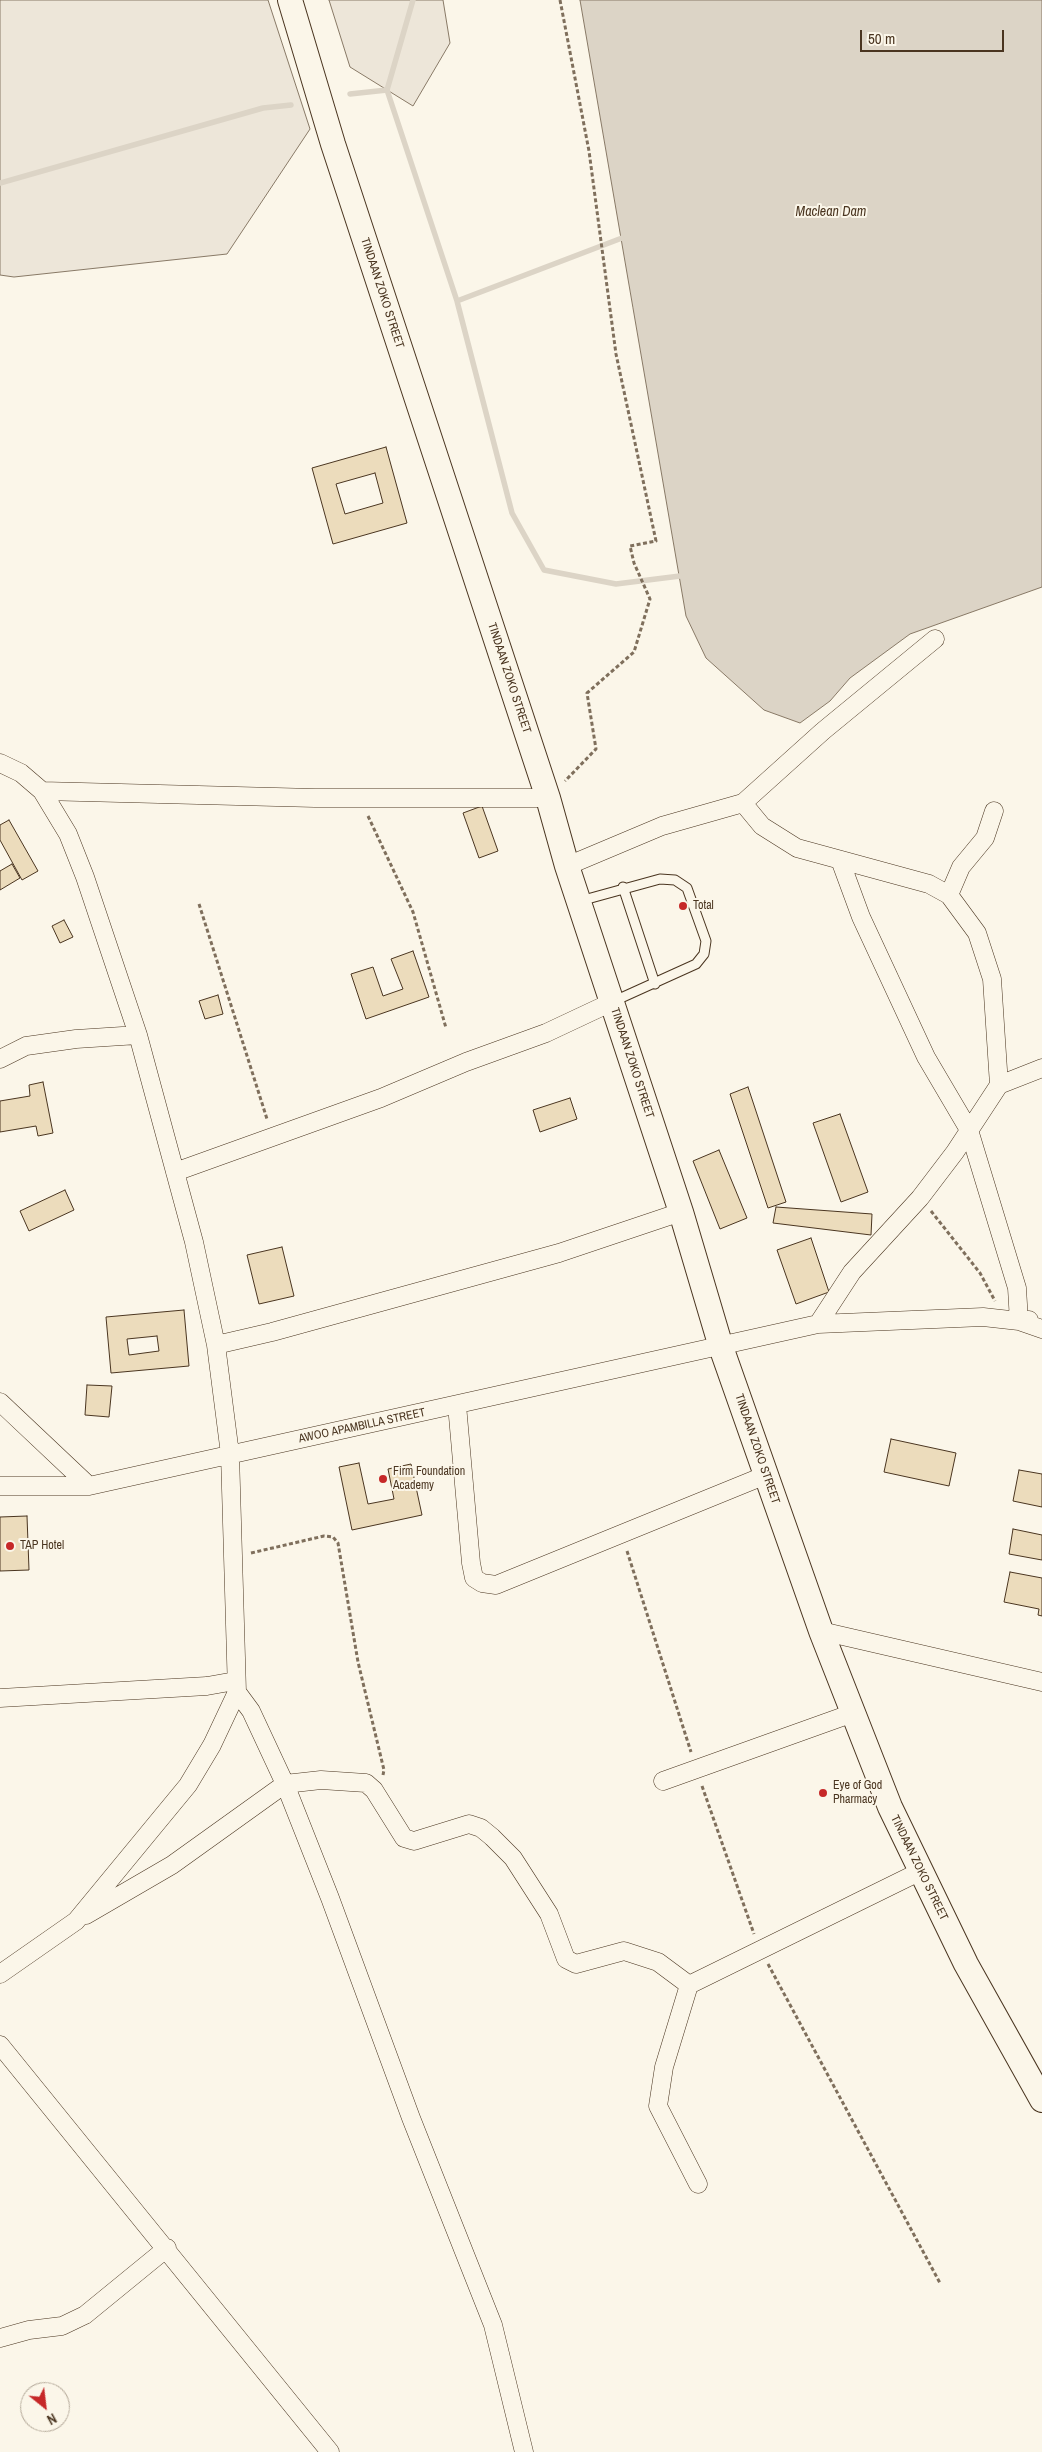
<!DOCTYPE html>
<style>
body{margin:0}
#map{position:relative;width:1042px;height:2452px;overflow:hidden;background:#fbf6e9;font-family:"Archivo Narrow",sans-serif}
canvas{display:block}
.north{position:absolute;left:20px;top:2382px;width:50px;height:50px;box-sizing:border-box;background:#fbf6e9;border:1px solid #b4a999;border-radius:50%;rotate:151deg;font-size:14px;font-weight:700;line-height:20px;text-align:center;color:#4a3520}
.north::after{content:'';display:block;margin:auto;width:18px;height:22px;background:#c62828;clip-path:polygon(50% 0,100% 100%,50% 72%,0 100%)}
.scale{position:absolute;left:860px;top:30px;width:144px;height:22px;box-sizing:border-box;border:2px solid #4a3520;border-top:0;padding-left:6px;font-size:15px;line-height:18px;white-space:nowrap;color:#4a3520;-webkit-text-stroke:4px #fbf6e9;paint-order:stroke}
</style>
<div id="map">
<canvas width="1042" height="2452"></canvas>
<div class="north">N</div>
<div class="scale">50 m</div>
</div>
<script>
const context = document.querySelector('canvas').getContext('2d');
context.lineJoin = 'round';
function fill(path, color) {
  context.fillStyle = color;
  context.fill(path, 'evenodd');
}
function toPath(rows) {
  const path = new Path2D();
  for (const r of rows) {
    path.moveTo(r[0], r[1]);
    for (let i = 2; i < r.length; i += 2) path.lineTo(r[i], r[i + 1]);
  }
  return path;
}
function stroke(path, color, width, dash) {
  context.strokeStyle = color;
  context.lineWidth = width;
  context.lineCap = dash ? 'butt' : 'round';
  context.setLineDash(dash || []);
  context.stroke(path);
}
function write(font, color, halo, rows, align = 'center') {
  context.font = font + ' "Archivo Narrow",sans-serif';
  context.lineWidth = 4;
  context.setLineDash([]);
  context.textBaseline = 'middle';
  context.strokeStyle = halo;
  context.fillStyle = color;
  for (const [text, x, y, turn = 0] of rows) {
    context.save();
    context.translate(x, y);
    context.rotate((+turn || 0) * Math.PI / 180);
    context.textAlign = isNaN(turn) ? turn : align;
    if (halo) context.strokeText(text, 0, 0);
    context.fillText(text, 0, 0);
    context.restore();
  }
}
const green = toPath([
 [0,0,268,0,310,129,227,254,14,277,0,275,0,0],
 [329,0,443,0,450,43,413,106,350,67,329,0]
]);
fill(green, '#ede6d9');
stroke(green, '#887966', 1);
const water = toPath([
 [580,0,1042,0,1042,587,910,634,850,678,830,701,800,723,764,710,706,658,686,616,580,0]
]);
fill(water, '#dcd4c6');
stroke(water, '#887966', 1);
stroke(toPath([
 [387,90,457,301,512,513,544,570,616,584,680,576],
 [350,94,387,90,413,0],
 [0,183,263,108,291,105],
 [457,301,622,238]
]), '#dcd4c6', 5.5);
const building = toPath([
 [386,447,407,523,333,544,312,468,386,447],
 [375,473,383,503,345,514,336,484,375,473],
 [482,806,498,851,479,858,463,813,482,806],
 [9,820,38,871,22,880,0,840,0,825,9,820],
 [12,864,20,878,0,890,0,871,12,864],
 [64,920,73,937,60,943,52,926,64,920],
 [413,951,429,997,366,1019,351,974,373,967,383,996,403,989,391,959,413,951],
 [218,995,223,1014,205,1019,199,1001,218,995],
 [43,1082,53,1133,38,1136,36,1126,0,1132,0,1101,30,1096,29,1085,43,1082],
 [748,1087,786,1202,768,1208,730,1094,748,1087],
 [570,1098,577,1119,540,1132,533,1110,570,1098],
 [840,1114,868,1192,841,1202,813,1123,840,1114],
 [719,1150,747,1218,720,1229,693,1161,719,1150],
 [65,1190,74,1210,29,1231,20,1211,65,1190],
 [776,1207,872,1214,871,1235,773,1223,776,1207],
 [811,1238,829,1292,796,1304,777,1250,811,1238],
 [282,1247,294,1296,259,1304,247,1255,282,1247],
 [184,1310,189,1366,111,1373,106,1317,184,1310],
 [157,1336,159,1351,129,1355,127,1339,157,1336],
 [87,1385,112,1386,109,1417,85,1415,87,1385],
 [891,1439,956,1453,949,1486,884,1472,891,1439],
 [359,1463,368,1504,394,1499,388,1469,411,1464,422,1515,352,1530,339,1467,359,1463],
 [1019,1470,1042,1474,1042,1507,1013,1501,1019,1470],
 [27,1516,29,1570,0,1571,0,1517,27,1516],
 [1013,1529,1042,1535,1042,1560,1009,1554,1013,1529],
 [1010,1572,1042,1578,1042,1616,1038,1615,1039,1609,1004,1602,1010,1572]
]);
fill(building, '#ecdcbc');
stroke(building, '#4a3520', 1);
const lane = toPath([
 [623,887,655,984],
 [580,901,660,879,675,880,687,888,706,941,704,954,696,964,612,1002]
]);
const street = toPath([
 [0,763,21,773,42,791,68,834,85,877,138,1035,194,1242,216,1345,230,1454,237,1692,212,1745,188,1785,76,1921,0,1974],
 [42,791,315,798,548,798],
 [743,803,762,826,797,848,929,884,949,895],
 [840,860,861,917,926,1057,969,1130,1017,1288,1019,1321,1029,1320],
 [567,866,662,826,743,803,823,731,935,639],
 [0,1059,26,1046,76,1039,138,1035],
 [999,1085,1042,1068],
 [175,1172,381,1098,466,1062,546,1033,612,1002],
 [818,1324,852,1272,920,1198,955,1152,999,1085,992,979,977,933,949,895,961,867,985,838,994,811],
 [216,1345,272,1332,559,1253,681,1212],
 [0,1402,89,1486],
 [457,1405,471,1563,474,1578,482,1583,496,1585,766,1475],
 [0,1486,89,1486,818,1324,983,1317,1019,1321,1042,1329],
 [821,1631,1042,1682],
 [237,1692,251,1711,285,1784,330,1898,411,2118,493,2325,524,2452],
 [0,1698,207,1686,235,1681],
 [663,1781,853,1713],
 [86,1915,172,1865,285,1784,321,1780,366,1783,374,1790,404,1838,414,1841,469,1824,481,1828,492,1837,513,1858,549,1914,566,1959,576,1964,624,1951,658,1962,689,1985],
 [0,2045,330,2452],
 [698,2184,658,2106,664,2067,689,1985,921,1871],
 [0,2338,29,2330,62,2326,85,2315,167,2248]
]);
const secondary = toPath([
 [290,0,333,144,548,798,567,866,681,1212,721,1347,821,1631,890,1807,966,1964,1042,2100]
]);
stroke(lane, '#4a3520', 11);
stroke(street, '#4a3520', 19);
stroke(secondary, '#4a3520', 26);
stroke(toPath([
 [560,0,589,151,616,354,656,541,630,546,634,563,650,599,634,652,587,693,596,749,565,781],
 [368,816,413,912,446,1028],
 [199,904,267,1119],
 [931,1211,980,1273,995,1301],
 [627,1551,691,1752],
 [251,1553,324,1536,333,1537,338,1543,358,1662,384,1770,383,1775],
 [702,1786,754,1934],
 [768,1964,940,2283]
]), '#7f6f5c', 3, [4, 2.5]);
stroke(lane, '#fbf6e9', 9);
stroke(street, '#fbf6e9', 18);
stroke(secondary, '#fbf6e9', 24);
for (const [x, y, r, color] of [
 [683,906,5,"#c62828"],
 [383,1479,5,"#c62828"],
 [10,1546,5,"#c62828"],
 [823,1793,5,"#c62828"]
]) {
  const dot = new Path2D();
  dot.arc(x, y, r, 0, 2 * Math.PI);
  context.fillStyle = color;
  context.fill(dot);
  stroke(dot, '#fbf6e9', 2);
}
write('12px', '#4a3520', '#fbf6e9', [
 ["TINDAAN ZOKO STREET",382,293,72],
 ["TINDAAN ZOKO STREET",509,678,72],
 ["TINDAAN ZOKO STREET",632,1063,72],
 ["AWOO APAMBILLA STREET",362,1426,-12],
 ["TINDAAN ZOKO STREET",757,1449,71],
 ["TINDAAN ZOKO STREET",919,1868,64]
]);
write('12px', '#4a3520', '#fbf6e9', [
 ["Total",693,906],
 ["Firm Foundation",393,1472],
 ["Academy",393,1486],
 ["TAP Hotel",20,1546],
 ["Eye of God",833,1786],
 ["Pharmacy",833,1800]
], 'left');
write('italic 14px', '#4a3520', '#fbf6e9', [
 ["Maclean Dam",831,212]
]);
</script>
